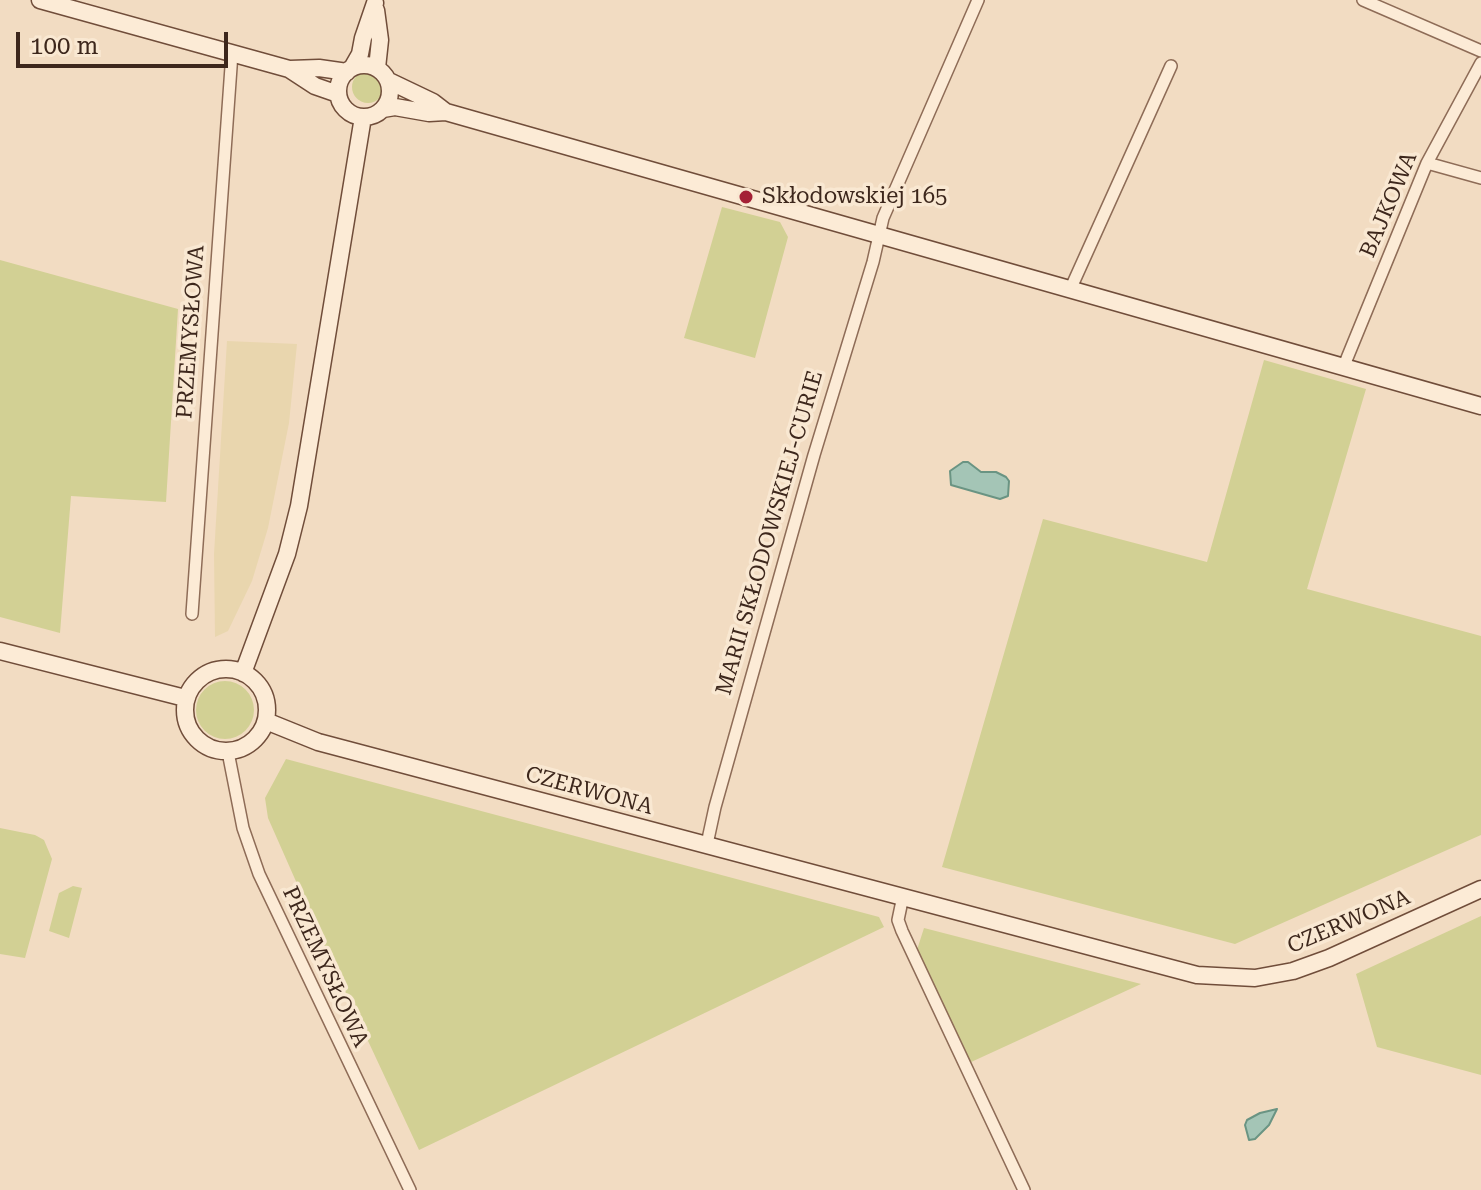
<!DOCTYPE html>
<meta charset="utf-8">
<style>
body{margin:0}
#map{position:relative;width:1481px;height:1190px;overflow:hidden;background:#f2dcc2;font-family:"Roboto Serif",serif}
canvas{display:block}
.scale{position:absolute;left:16px;top:32px;width:212px;height:36px;box-sizing:border-box;border:4px solid #3d271c;border-top:0;padding-left:10px;font-size:24px;line-height:28px;white-space:nowrap;color:#3d271c;-webkit-text-stroke:6px #f9e8d2;paint-order:stroke}
</style>
<div id="map">
<canvas width="1481" height="1190"></canvas>
<div class="scale">100 m</div>
</div>
<script>
const context = document.querySelector('canvas').getContext('2d');
context.lineJoin = 'round';
function fill(path, color) {
  context.fillStyle = color;
  context.fill(path, 'evenodd');
}
function toPath(rows) {
  const path = new Path2D();
  for (const r of rows) {
    if (r.length === 3) {
      path.moveTo(r[0] + r[2], r[1]);
      path.arc(r[0], r[1], r[2], 0, 2 * Math.PI);
      continue;
    }
    path.moveTo(r[0], r[1]);
    for (let i = 2; i < r.length; i += 2) path.lineTo(r[i], r[i + 1]);
  }
  return path;
}
function stroke(path, color, width, dash) {
  context.strokeStyle = color;
  context.lineWidth = width;
  context.lineCap = dash ? 'butt' : 'round';
  context.setLineDash(dash || []);
  context.stroke(path);
}
function write(font, color, halo, rows, align = 'center') {
  context.font = font + ' "Roboto Serif",serif';
  context.lineWidth = 7;
  context.setLineDash([]);
  context.textBaseline = 'middle';
  context.strokeStyle = halo;
  context.fillStyle = color;
  for (const [text, x, y, turn = 0] of rows) {
    context.save();
    context.translate(x, y);
    context.rotate((+turn || 0) * Math.PI / 180);
    context.textAlign = isNaN(turn) ? turn : align;
    if (halo) context.strokeText(text, 0, 0);
    context.fillText(text, 0, 0);
    context.restore();
  }
}
fill(toPath([
 [227,341,297,344,289,423,268,528,252,581,228,631,215,637,214,554]
]), '#e9d6ae');
fill(toPath([
 [368,87,16],
 [722,207,780,222,788,237,755,358,684,338],
 [0,260,178,309,166,502,71,496,60,633,0,617],
 [1264,360,1366,389,1307,589,1481,636,1481,835,1235,944,942,867,1043,519,1207,562],
 [225,710,29],
 [286,759,879,917,884,927,419,1150,340,981,268,818,265,798],
 [0,828,35,835,44,840,52,859,25,958,0,954],
 [73,886,82,888,69,938,49,931,59,893],
 [1481,916,1481,1075,1377,1047,1356,974],
 [924,928,1141,984,969,1063,916,953]
]), '#d2d094');
const water = toPath([
 [963,462,968,462,981,472,996,472,1006,477,1009,481,1008,496,1000,499,951,485,950,471,963,462],
 [1277,1109,1269,1125,1255,1139,1249,1140,1245,1125,1247,1120,1260,1113,1277,1109]
]);
fill(water, '#a4c5b6');
stroke(water, '#6a9483', 2);
const street = toPath([
 [1363,0,1481,51],
 [1427,163,1481,178],
 [1070,290,1171,66],
 [1343,368,1427,163,1481,63],
 [192,614,232,53],
 [228,752,243,828,259,874,410,1190],
 [707,844,715,807,814,455,873,262,883,218,978,0],
 [903,896,898,920,902,931,1024,1190]
]);
const secondary = toPath([
 [40,0,289,69,315,86,338,94],
 [376,10,380,40,377,68],
 [364,91,26],
 [352,68,360,54,363,38,375,3],
 [290,69,319,68,347,72],
 [389,81,433,102,446,112],
 [383,109,395,107,429,113,446,112,1481,406],
 [0,651,185,698],
 [226,710,41],
 [243,673,287,554,299,506,363,117],
 [266,721,318,742,1197,975,1255,978,1293,971,1329,958,1481,889]
]);
stroke(street, '#8e6c57', 14);
stroke(secondary, '#704d3a', 19);
stroke(street, '#fcebd6', 11);
stroke(secondary, '#fcebd6', 16);
for (const [x, y, r, color] of [
 [746,197,8,"#a42035"]
]) {
  const dot = new Path2D();
  dot.arc(x, y, r, 0, 2 * Math.PI);
  context.fillStyle = color;
  context.fill(dot);
  stroke(dot, '#f9e8d2', 3);
}
write('22px', '#3d271c', '#f9e8d2', [
 ["Skłodowskiej 165",762,197]
], 'left');
write('22px', '#3d271c', '#f9e8d2', [
 ["BAJKOWA",1389,205,-67],
 ["PRZEMYSŁOWA",191,332,-86],
 ["MARII SKŁODOWSKIEJ-CURIE",770,533,-74],
 ["CZERWONA",589,791,15],
 ["CZERWONA",1349,922,-23],
 ["PRZEMYSŁOWA",325,967,65]
]);
</script>
